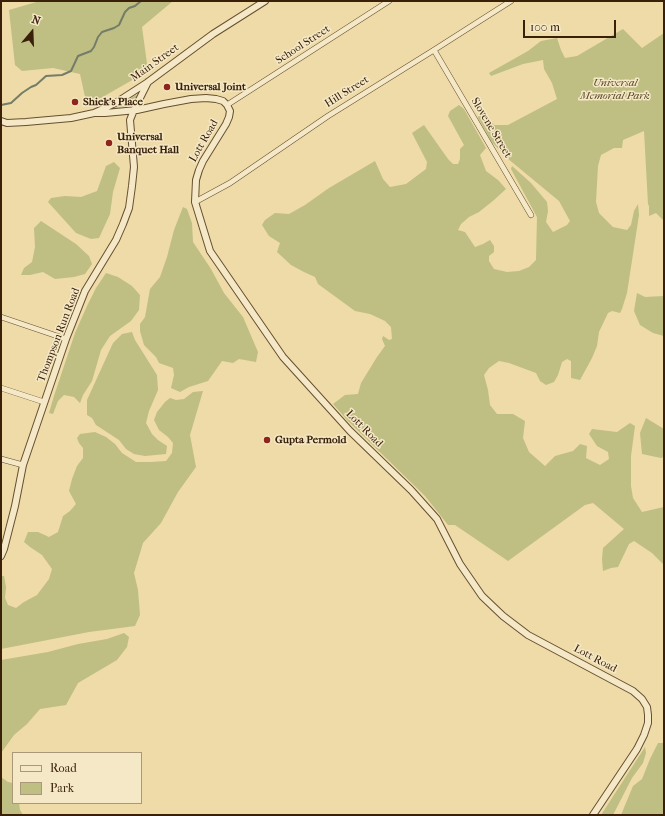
<!DOCTYPE html>
<style>
body{margin:0}
#map{position:relative;width:665px;height:816px;overflow:hidden;background:#eedba8;font-family:"IM FELL French Canon",serif}
canvas{display:block}
.frame{position:absolute;inset:0;border:2px solid #3a2009;pointer-events:none}
.legend{position:absolute;left:12px;top:752px;width:130px;height:52px;box-sizing:border-box;background:#f4e8c6;border:1px solid #aa987a;margin:0;padding:5px 7px;list-style:none;font-size:12px;color:#3a2009}
.legend li{display:flex;align-items:center;gap:8px;height:20px}
.legend b{width:20px;border:1px solid #aa987a}
.north{position:absolute;left:12px;top:12px;width:40px;height:40px;-webkit-text-stroke:3px #f4e8c6;paint-order:stroke;rotate:19deg;font-size:11px;font-weight:700;line-height:16px;text-align:center;color:#3a2009}
.north::after{content:'';display:block;margin:auto;width:14px;height:18px;background:#3a2009;clip-path:polygon(50% 0,100% 100%,50% 72%,0 100%)}
.scale{position:absolute;left:523px;top:20px;width:93px;height:18px;box-sizing:border-box;border:2px solid #3a2009;border-top:0;padding-left:5px;font-size:12px;line-height:14px;white-space:nowrap;color:#3a2009;-webkit-text-stroke:3px #f4e8c6;paint-order:stroke}
</style>
<div id="map">
<canvas width="665" height="816"></canvas>
<div class="frame"></div>
<ul class="legend">
<li><b style="height:5px;background:#f4e8c6"></b>Road</li>
<li><b style="height:11px;background:#bfbe83"></b>Park</li>
</ul>
<div class="north">N</div>
<div class="scale">100 m</div>
</div>
<script>
const context = document.querySelector('canvas').getContext('2d');
context.lineJoin = 'round';
function fill(path, color) {
  context.fillStyle = color;
  context.fill(path, 'evenodd');
}
function toPath(rows) {
  const path = new Path2D();
  for (const r of rows) {
    path.moveTo(r[0], r[1]);
    for (let i = 2; i < r.length; i += 2) path.lineTo(r[i], r[i + 1]);
  }
  return path;
}
function stroke(path, color, width, dash) {
  context.strokeStyle = color;
  context.lineWidth = width;
  context.lineCap = dash ? 'butt' : 'round';
  context.setLineDash(dash || []);
  context.stroke(path);
}
function write(font, color, halo, rows, align = 'center') {
  context.font = font + ' "IM FELL French Canon",serif';
  context.lineWidth = 3;
  context.setLineDash([]);
  context.textBaseline = 'middle';
  context.strokeStyle = halo;
  context.fillStyle = color;
  for (const [text, x, y, turn = 0] of rows) {
    context.save();
    context.translate(x, y);
    context.rotate((+turn || 0) * Math.PI / 180);
    context.textAlign = isNaN(turn) ? turn : align;
    if (halo) context.strokeText(text, 0, 0);
    context.fillText(text, 0, 0);
    context.restore();
  }
}
fill(toPath([
 [40,1,173,1,142,27,148,71,87,106,80,74,53,68,22,71,15,65,9,10],
 [623,29,642,48,664,33,664,221,656,213,649,216,649,206,648,204,644,131,623,140,622,148,614,148,601,155,598,166,596,202,599,213,613,227,627,230,631,225,634,211,638,204,639,215,627,293,622,309,620,313,612,311,608,313,599,332,597,346,592,358,580,380,571,378,571,361,567,359,562,362,558,375,554,382,546,385,540,381,536,373,509,363,499,361,489,368,484,375,488,390,490,405,497,414,513,414,525,421,523,438,529,452,545,466,555,456,573,451,580,444,587,446,586,458,600,465,609,459,608,452,597,446,589,434,592,429,617,432,630,423,635,426,631,456,631,486,633,498,642,512,664,507,664,565,652,553,634,541,629,544,618,567,611,568,603,571,602,559,603,548,624,529,593,503,585,505,508,561,455,525,448,525,425,496,348,421,333,404,345,395,358,394,361,383,377,357,385,346,382,339,383,336,389,340,392,339,391,327,385,321,370,314,355,311,318,284,315,277,304,272,291,265,277,252,280,243,269,236,262,225,265,220,275,213,289,214,305,205,329,188,375,161,383,179,390,187,406,184,426,169,427,162,412,133,424,125,448,159,453,164,458,164,460,159,460,149,464,145,448,116,450,111,459,105,464,109,486,148,480,155,486,171,498,180,506,189,494,200,479,212,469,217,461,224,458,230,465,232,475,247,483,244,490,240,494,246,494,252,489,256,489,261,494,269,507,272,519,271,529,267,536,260,537,217,511,169,512,166,531,183,547,202,548,211,546,222,553,232,567,225,570,221,559,201,507,158,491,141,478,118,479,114,487,116,494,125,508,125,557,99,552,83,544,69,543,60,523,64,491,76,489,73,528,51,541,41,557,38,561,50,565,58,577,56],
 [136,95,137,96,133,105,131,106,114,108,114,107],
 [114,162,120,168,113,192,110,214,99,238,91,239,76,233,48,202,51,198,65,196,81,197,97,191,106,166],
 [183,207,187,209,192,223,193,242,211,269,224,293,243,317,258,352,256,362,239,359,233,363,222,361,208,381,189,387,180,392,171,388,174,375,173,368,159,363,156,357,144,345,140,331,140,324,145,317,150,289,160,277,167,257,174,230],
 [41,221,76,244,89,256,92,264,85,274,74,277,55,279,43,272,30,275,21,275,24,268,32,262,35,247,34,228],
 [106,273,118,277,132,286,140,295,139,310,131,321,110,336,101,350,92,381,83,395,80,403,74,397,64,395,58,401,53,414,49,413,54,396,75,333,87,306,96,288],
 [637,293,645,297,664,296,664,336,653,333,640,325,634,311],
 [132,332,135,340,157,375,158,390,149,411,146,423,152,434,158,440,167,446,166,454,145,456,134,454,126,449,119,440,96,425,92,418,87,415,87,400,113,343,122,334],
 [203,391,190,435,196,467,178,492,161,523,143,543,134,573,138,590,140,615,135,626,89,632,1,649,1,576,4,576,6,587,5,598,8,605,16,608,24,602,37,595,49,579,52,569,42,555,30,547,24,542,28,532,38,532,49,537,58,532,63,516,70,511,76,504,69,491,72,479,77,466,83,458,83,448,79,443,77,438,80,434,95,432,106,437,115,444,122,453,136,462,151,462,166,461,172,453,173,443,168,437,159,430,154,420,157,412,165,402,170,398,176,400,184,399,193,392],
 [646,418,664,429,664,457,661,458,642,454,640,433],
 [124,633,129,637,127,647,117,660,78,683,66,705,40,709,27,724,14,735,1,753,1,660,48,652,78,644,107,639],
 [658,743,664,743,664,815,621,815,633,786,642,779,650,759],
 [645,747,646,753,643,763,632,778,613,815,601,815],
 [1,777,8,782,13,783,13,803,19,803,20,810,23,815,1,815]
]), '#bfbe83');
stroke(toPath([
 [1,105,11,103,22,93,31,87,36,85,46,76,62,75,71,71,78,56,91,51,94,47,98,37,102,32,114,28,119,25,125,12,129,8,135,6,141,1]
]), '#737d68', 2);
const minor = toPath([
 [434,50,531,215],
 [227,105,389,1],
 [195,202,230,183,328,116,434,50,511,1],
 [1,317,66,339],
 [1,388,44,402],
 [1,459,23,465]
]);
const tertiary = toPath([
 [94,113,105,113,137,110,164,104,191,99,206,98,216,99,223,101,227,105,230,111,229,117,226,124,203,161,199,170,196,180,195,202,210,251,283,357,350,431,411,490,437,519,460,564,482,596,503,616,528,635,633,691,642,699,647,707,648,715,648,723,644,735,637,749,593,815],
 [1,121,7,123,26,122,71,118,94,113,103,109,117,102,148,82,213,34,265,1],
 [1,556,4,549,15,506,23,465,66,339,85,291,116,240,123,224,129,208,132,186,134,167,130,120,134,110,148,82]
]);
stroke(minor, '#674f31', 6);
stroke(tertiary, '#674f31', 8);
stroke(minor, '#f4e8c6', 5);
stroke(tertiary, '#f4e8c6', 6);
for (const [x, y, r, color] of [
 [167,87,4,"#8f2418"],
 [75,102,4,"#8f2418"],
 [109,143,4,"#8f2418"],
 [267,440,4,"#8f2418"]
]) {
  const dot = new Path2D();
  dot.arc(x, y, r, 0, 2 * Math.PI);
  context.fillStyle = color;
  context.fill(dot);
  stroke(dot, '#f4e8c6', 1.5);
}
write('11px', '#3a2009', '#f4e8c6', [
 ["School Street",303,45,-33],
 ["Main Street",155,63,-36],
 ["Hill Street",347,92,-32],
 ["Slovene Street",491,128,59],
 ["Lott Road",204,141,-60],
 ["Thompson Run Road",59,335,-69],
 ["Lott Road",364,429,45],
 ["Lott Road",595,659,28]
]);
write('italic 11px', '#5b4828', '#f4e8c6', [
 ["Universal",615,83],
 ["Memorial Park",615,96]
]);
write('bold 11px', '#3a2009', '#f4e8c6', [
 ["Universal Joint",175,87],
 ["Shiek's Place",83,102],
 ["Universal",117,137],
 ["Banquet Hall",117,150],
 ["Gupta Permold",275,440]
], 'left');
</script>
